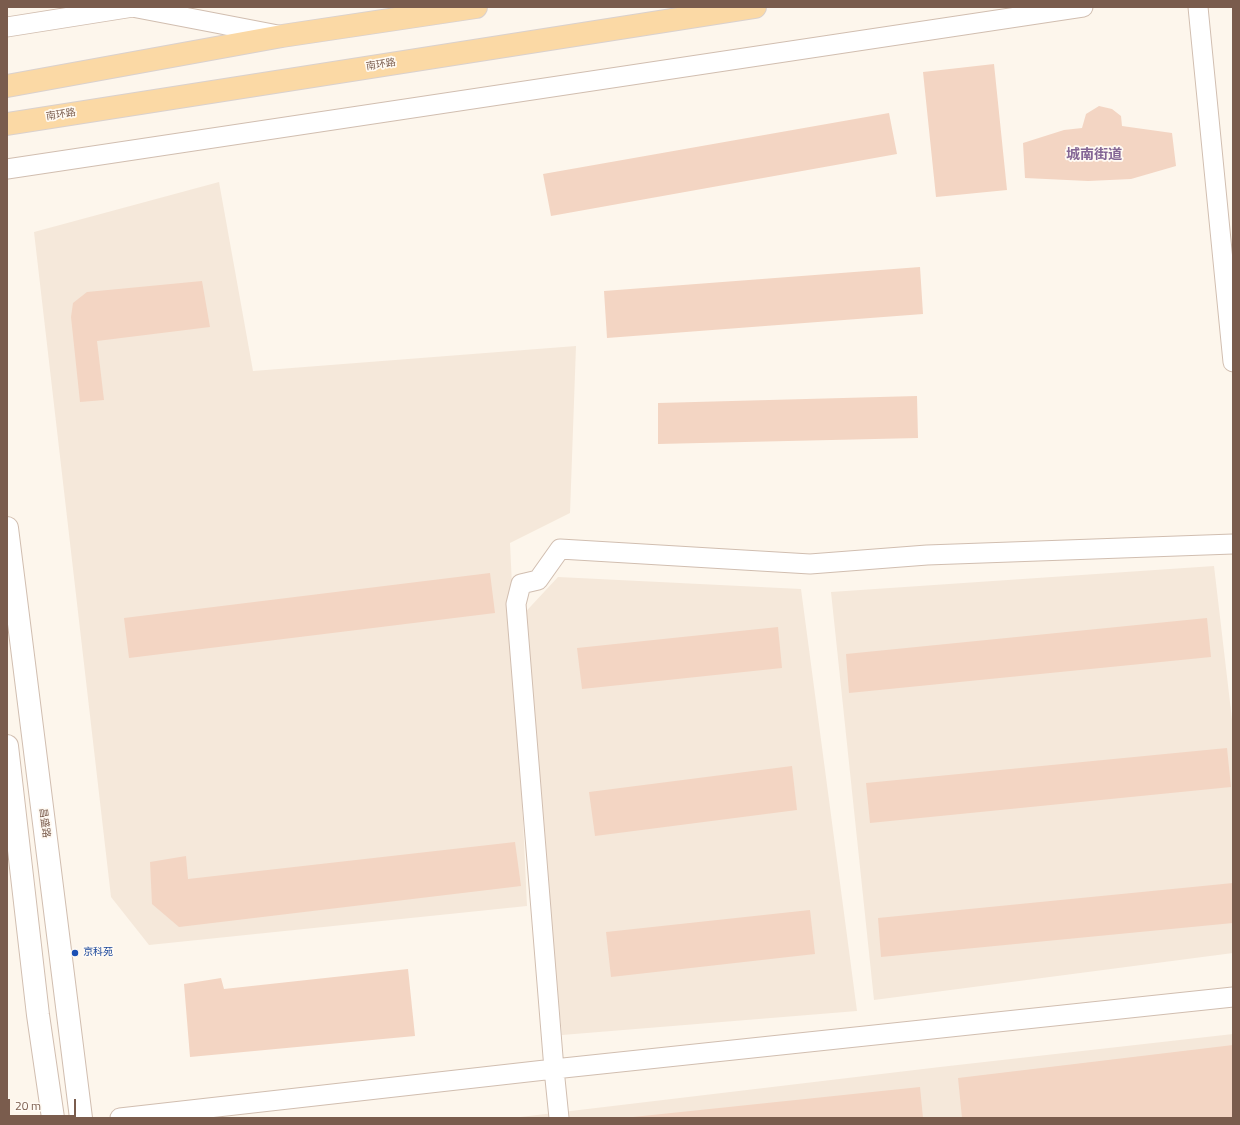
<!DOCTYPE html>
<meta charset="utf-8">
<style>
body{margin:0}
#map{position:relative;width:1240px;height:1125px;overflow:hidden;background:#fdf6ec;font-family:"Titillium Web",sans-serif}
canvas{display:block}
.frame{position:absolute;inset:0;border:8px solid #7a5c4d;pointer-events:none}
.scale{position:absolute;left:8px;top:1099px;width:68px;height:18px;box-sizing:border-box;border:2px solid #7a5c4d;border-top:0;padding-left:5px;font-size:12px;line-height:14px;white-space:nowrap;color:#7a5c4d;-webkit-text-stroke:3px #fffaf3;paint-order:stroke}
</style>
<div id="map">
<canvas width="1240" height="1125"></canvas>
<div class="frame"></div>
<div class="scale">20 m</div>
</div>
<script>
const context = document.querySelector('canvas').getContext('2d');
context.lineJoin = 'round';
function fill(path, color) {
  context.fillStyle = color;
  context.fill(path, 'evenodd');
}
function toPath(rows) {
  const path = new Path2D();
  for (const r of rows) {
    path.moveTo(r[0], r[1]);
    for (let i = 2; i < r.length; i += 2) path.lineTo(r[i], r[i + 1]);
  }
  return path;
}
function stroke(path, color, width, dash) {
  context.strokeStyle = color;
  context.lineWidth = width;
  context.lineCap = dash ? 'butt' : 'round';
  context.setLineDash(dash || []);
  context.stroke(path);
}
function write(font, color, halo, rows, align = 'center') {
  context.font = font + ' "Titillium Web","Noto Sans SC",sans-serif';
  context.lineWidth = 3.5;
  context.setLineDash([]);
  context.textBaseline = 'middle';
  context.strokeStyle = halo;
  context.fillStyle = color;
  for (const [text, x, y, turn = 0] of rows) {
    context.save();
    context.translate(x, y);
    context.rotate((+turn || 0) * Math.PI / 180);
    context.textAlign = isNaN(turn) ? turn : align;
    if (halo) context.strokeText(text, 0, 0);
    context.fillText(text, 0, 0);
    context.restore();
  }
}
fill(toPath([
 [219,182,253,371,576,346,570,513,510,543,527,906,149,945,111,897,34,232],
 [1214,566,1233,728,1233,953,874,1000,831,592],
 [558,577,801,589,857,1011,562,1035,518,620],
 [1233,1034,1233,1118,512,1118,940,1067]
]), '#f5e8da');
fill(toPath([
 [994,64,1007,190,936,197,923,72],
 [1099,106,1112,109,1121,116,1122,126,1172,133,1176,166,1131,179,1088,181,1025,178,1023,143,1064,130,1082,128,1086,114],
 [889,113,897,154,551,216,543,174],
 [920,267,923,314,607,338,604,291],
 [202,281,210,327,97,341,104,400,80,402,71,317,73,303,87,292],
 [917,396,918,438,658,444,658,403],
 [490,573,495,613,129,658,124,618],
 [1207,618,1211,657,849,693,846,654],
 [778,627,782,668,582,689,577,648],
 [1227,748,1231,787,870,823,866,783],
 [792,766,797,810,595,836,589,792],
 [515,842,521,886,179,927,152,904,150,862,186,856,188,879],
 [1233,883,1233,923,881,957,878,918],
 [810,910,815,954,611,977,606,932],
 [408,969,415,1036,190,1057,184,984,221,978,224,989],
 [1233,1045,1233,1118,962,1118,958,1078],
 [920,1087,923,1118,633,1118,633,1117]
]), '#f3d5c3');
const minor = toPath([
 [132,7,278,35],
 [1198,7,1233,362],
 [7,27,133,7],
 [7,169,1083,7],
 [120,1118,554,1069,1233,997],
 [559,1118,554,1069,516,604,521,584,538,580,560,549,810,564,927,555,1233,544]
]);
const tertiary = toPath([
 [7,528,81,1118],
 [7,746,38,1015,53,1118]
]);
const primary = toPath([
 [7,86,282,36,476,7],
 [7,124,755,7]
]);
stroke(minor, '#d1beb0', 21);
stroke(tertiary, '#d1beb0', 24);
stroke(primary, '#dad1cd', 24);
stroke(minor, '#fff', 19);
stroke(tertiary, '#fff', 22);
stroke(primary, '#fbd9a5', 22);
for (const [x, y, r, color] of [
 [75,953,4,"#1a4fb4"]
]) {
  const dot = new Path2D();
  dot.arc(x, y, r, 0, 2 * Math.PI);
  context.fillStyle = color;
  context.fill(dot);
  stroke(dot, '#fffaf3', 1.5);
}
write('10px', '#7a5c4d', '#fffaf3', [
 ["南环路",381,65,-9],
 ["南环路",61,115,-9],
 ["昌盛路",44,823,83]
]);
write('10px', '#164399', '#fffaf3', [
 ["京科苑",83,953]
], 'left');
write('bold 14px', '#846695', '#fffaf3', [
 ["城南街道",1094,156]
]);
</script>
